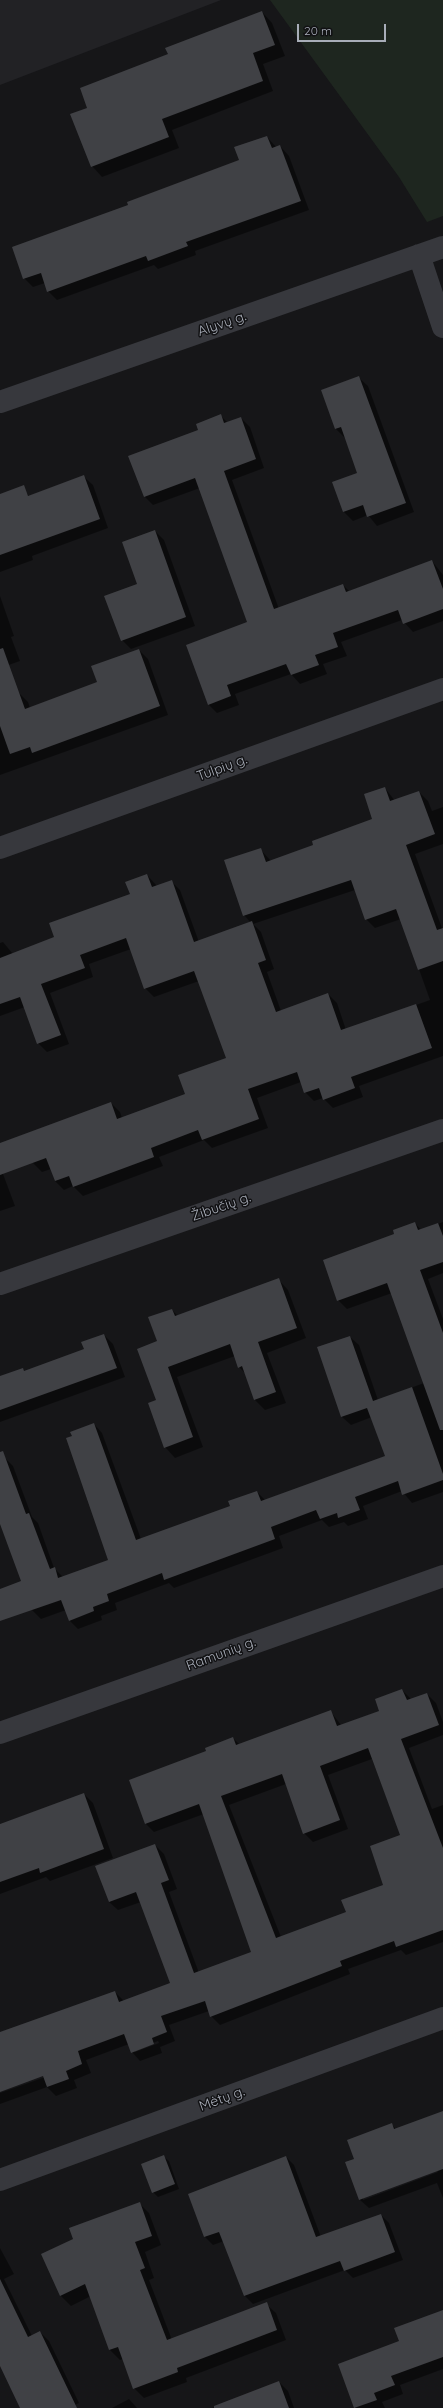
<!DOCTYPE html>
<meta charset="utf-8">
<style>
body{margin:0}
#map{position:relative;width:443px;height:2408px;overflow:hidden;background:#161618;font-family:Quicksand,sans-serif}
canvas{display:block}
.scale{position:absolute;left:297px;top:24px;width:89px;height:18px;box-sizing:border-box;border:2px solid #a8adb8;border-top:0;padding-left:5px;font-size:12px;line-height:14px;white-space:nowrap;color:#a8adb8;-webkit-text-stroke:3px #111113;paint-order:stroke}
</style>
<div id="map">
<canvas width="443" height="2408"></canvas>
<div class="scale">20 m</div>
</div>
<script>
const context = document.querySelector('canvas').getContext('2d');
context.lineJoin = 'round';
function fill(path, color) {
  context.fillStyle = color;
  context.fill(path, 'evenodd');
}
function toPath(rows) {
  const path = new Path2D();
  for (const r of rows) {
    path.moveTo(r[0], r[1]);
    for (let i = 2; i < r.length; i += 2) path.lineTo(r[i], r[i + 1]);
  }
  return path;
}
function stroke(path, color, width, dash) {
  context.strokeStyle = color;
  context.lineWidth = width;
  context.lineCap = dash ? 'butt' : 'round';
  context.setLineDash(dash || []);
  context.stroke(path);
}
function write(font, color, halo, rows, align = 'center') {
  context.font = font + ' Quicksand,sans-serif';
  context.lineWidth = 3;
  context.setLineDash([]);
  context.textBaseline = 'middle';
  context.strokeStyle = halo;
  context.fillStyle = color;
  for (const [text, x, y, turn = 0] of rows) {
    context.save();
    context.translate(x, y);
    context.rotate((+turn || 0) * Math.PI / 180);
    context.textAlign = isNaN(turn) ? turn : align;
    if (halo) context.strokeText(text, 0, 0);
    context.fillText(text, 0, 0);
    context.restore();
  }
}
fill(toPath([
 [0,0,221,0,0,85]
]), '#222225');
fill(toPath([
 [270,0,443,0,443,216,427,222,399,177]
]), '#1e261f');
fill(toPath([
 [262,12,272,23,285,56,263,64,273,91,172,130,179,148,102,177,92,166,169,55],
 [267,137,277,148,280,146,289,156,309,210,195,251,196,255,158,269,154,265,57,300,48,291,45,283,33,287,24,278,130,205,241,161],
 [358,377,368,386,414,512,377,526,368,515,353,521,344,512,334,483,359,473,345,438,336,429,322,390],
 [221,416,228,423,241,418,250,427,264,468,232,480,279,609,343,585,349,591,432,561,443,575,443,621,413,632,402,620,341,642,347,656,323,664,327,674,300,684,291,674,235,694,239,705,217,713,208,704,249,623,200,488,153,505,145,497,199,431],
 [83,476,93,485,108,528,32,556,33,560,0,572,0,503,26,493,29,496],
 [155,531,164,540,195,626,131,649,122,640],
 [0,596,14,636,11,637,20,661,0,668],
 [139,650,148,659,168,715,0,775,0,700,19,693,28,702,30,708,98,683],
 [385,788,395,801,419,792,428,801,432,811,443,807,443,844,415,854,443,931,443,1056,359,1086,363,1097,333,1108,323,1098,314,1101,305,1092,301,1082,257,1098,268,1128,212,1148,204,1140,159,1157,163,1166,83,1196,73,1186,64,1190,55,1181,51,1169,42,1172,33,1163,23,1135,111,1103,120,1112,122,1118,186,1095,227,1059,199,981,154,997,145,988,131,949,89,964,93,977,50,993,69,1044,47,1052,38,1043,25,1007,0,1016,0,943,3,942,13,954,55,938,131,895,147,875,157,886,171,881,180,890,199,942,251,923,244,915,260,849,271,861,314,846,374,819],
 [355,890,366,919,375,928,401,919,430,1000,346,1030,337,1003,328,994,281,1011,267,972,274,969,261,932,253,924],
 [0,1166,15,1206,0,1211],
 [443,1222,443,1273,428,1279,443,1319,443,1492,412,1503,402,1491,363,1506,368,1519,348,1526,344,1522,329,1527,322,1520,279,1536,283,1548,174,1588,169,1583,115,1603,117,1610,101,1616,102,1620,78,1629,69,1620,66,1610,41,1619,32,1610,0,1519,0,1459,4,1457,13,1466,32,1517,38,1523,54,1568,63,1577,109,1560,73,1437,94,1424,102,1433,141,1539,232,1507,257,1492,265,1500,387,1456,372,1417,351,1425,342,1417,350,1337,359,1345,378,1400,424,1383,392,1293,347,1309,338,1300,395,1235,415,1223,421,1230],
 [278,1279,288,1290,306,1338,267,1353,286,1403,265,1410,255,1400,246,1374,239,1367,235,1356,177,1377,203,1447,175,1458,165,1447,157,1401,158,1342,172,1310,178,1316],
 [104,1335,113,1344,125,1377,0,1422,0,1377,23,1369,25,1372,85,1350],
 [402,1690,412,1700,427,1694,436,1703,443,1722,443,1735,409,1748,432,1809,443,1805,443,1942,406,1955,401,1950,348,1969,350,1974,220,2025,211,2016,209,2011,169,2025,175,2041,160,2047,162,2053,140,2061,132,2052,129,2044,86,2060,91,2073,74,2080,77,2088,56,2096,47,2087,0,2104,0,2093,48,2076,47,2074,0,2091,0,2042,115,1992,124,2001,171,1984,141,1902,118,1910,109,1902,155,1845,164,1854,177,1889,169,1892,199,1973,252,1953,204,1814,154,1832,145,1823,208,1752,233,1738,240,1745,331,1712,341,1725,380,1711],
 [372,1759,401,1836,385,1885,347,1913,281,1937,229,1805,286,1784,304,1833,313,1842,348,1829,328,1775],
 [158,2041,159,2043,135,2052,135,2050],
 [84,1794,93,1803,113,1858,50,1881,46,1877,0,1894,0,1824],
 [443,2112,443,2198,437,2183,369,2208,360,2200,356,2160,392,2125,396,2129],
 [437,2170,438,2172,363,2200,363,2197],
 [164,2157,169,2161,179,2189,158,2197,153,2192],
 [286,2157,294,2165,321,2237,381,2215,389,2223,403,2260,353,2278,345,2270,253,2304,245,2296,224,2241,213,2245,205,2237],
 [140,2204,149,2213,161,2245,145,2252,154,2278,149,2280,172,2340,266,2304,276,2313,286,2340,186,2378,187,2382,144,2398,134,2388,123,2359,120,2360,110,2350,91,2296,71,2306,61,2296,42,2255],
 [0,2248,14,2274,4,2279,32,2336,40,2332,49,2341,79,2403,69,2408,21,2408,0,2364],
 [443,2311,443,2369,400,2385,403,2394,382,2402,385,2408,355,2408,339,2365,400,2342],
 [279,2382,288,2391,294,2408,212,2408],
 [129,2399,137,2408,112,2408]
]), '#0007');
fill(toPath([
 [262,11,275,45,253,53,263,81,162,119,169,137,91,167,70,114,87,108,80,88,168,54,165,48],
 [267,136,272,148,280,145,301,201,186,242,188,246,148,261,146,256,47,292,41,273,23,279,12,247,128,205,127,202,239,160,234,147],
 [359,376,406,503,367,517,363,505,343,512,332,482,357,473,341,427,335,429,321,390],
 [221,414,224,423,241,417,256,459,224,471,274,609,343,584,346,592,432,560,443,589,443,609,403,624,398,610,333,633,338,647,315,655,319,665,291,675,286,664,227,685,231,696,208,705,186,645,247,622,195,478,144,497,128,456,198,430,196,424],
 [84,475,100,519,0,555,0,494,24,485,28,496],
 [155,530,186,617,121,641,104,596,137,584,122,542],
 [3,648,25,709,97,682,91,666,139,649,160,706,32,753,30,747,10,754,0,726,0,649],
 [385,787,390,801,419,791,435,834,406,845,437,930,443,928,443,961,418,970,396,909,365,920,351,880,243,916,224,860,261,848,266,862,313,845,312,841,372,819,364,794],
 [147,874,152,887,172,880,194,942,252,921,266,960,258,963,276,1012,328,993,341,1030,416,1004,432,1048,351,1077,355,1088,323,1100,319,1088,304,1093,297,1072,248,1089,259,1119,202,1140,198,1130,151,1148,154,1157,73,1187,69,1176,55,1181,46,1158,0,1175,0,1143,111,1102,117,1119,185,1094,178,1075,226,1058,194,971,144,989,126,938,80,955,85,968,41,984,61,1035,37,1044,20,997,0,1004,0,958,54,937,49,923,130,894,125,882],
 [415,1222,418,1230,438,1223,443,1236,443,1262,420,1270,443,1333,443,1430,440,1430,387,1283,337,1301,323,1260,394,1234,393,1230],
 [279,1278,297,1328,258,1342,276,1392,254,1400,242,1366,238,1368,230,1344,168,1367,193,1437,164,1448,148,1403,156,1400,137,1349,157,1341,148,1317,172,1309,175,1316],
 [104,1334,117,1368,0,1410,0,1376,23,1368,24,1371,84,1349,81,1342],
 [350,1336,373,1401,412,1387,443,1474,443,1480,402,1495,398,1481,355,1497,360,1510,338,1518,337,1513,320,1519,316,1510,271,1527,275,1539,164,1580,162,1573,107,1594,109,1601,93,1607,94,1611,69,1621,61,1600,0,1621,0,1589,21,1581,0,1524,0,1452,3,1451,26,1514,29,1513,50,1569,55,1567,58,1578,108,1560,66,1438,72,1436,70,1432,94,1423,136,1540,230,1506,228,1501,257,1491,261,1501,385,1456,367,1408,341,1417,317,1347],
 [402,1689,407,1700,427,1693,439,1725,401,1739,443,1848,443,1930,396,1947,394,1941,340,1961,342,1966,210,2017,205,2001,161,2016,167,2032,152,2038,154,2044,131,2053,124,2034,78,2051,82,2064,66,2071,69,2079,47,2087,43,2076,0,2092,0,2032,115,1991,119,2002,170,1983,136,1892,109,1902,95,1866,155,1844,169,1880,161,1883,194,1973,251,1952,199,1804,145,1824,129,1780,206,1751,205,1748,233,1737,236,1745,331,1710,337,1726,379,1711,375,1699],
 [368,1748,400,1835,370,1846,383,1885,341,1900,346,1912,276,1938,221,1796,282,1774,303,1834,340,1820,320,1766],
 [84,1793,104,1849,40,1873,39,1868,0,1882,0,1824],
 [443,2111,443,2169,359,2200,345,2162,354,2159,347,2140,392,2123,394,2129],
 [164,2155,175,2184,152,2193,141,2164],
 [286,2156,316,2237,381,2214,395,2252,344,2271,340,2261,244,2296,219,2232,204,2237,188,2194],
 [140,2202,152,2236,135,2242,145,2268,140,2270,167,2340,267,2302,277,2330,177,2368,178,2372,133,2389,118,2347,109,2350,85,2284,60,2296,41,2254,73,2239,69,2228],
 [0,2279,28,2337,40,2331,77,2408,20,2408,0,2366],
 [443,2310,443,2357,391,2376,395,2385,374,2393,377,2400,354,2408,338,2364,399,2341,394,2328],
 [279,2381,289,2408,214,2408,214,2406]
]), '#404145');
stroke(toPath([
 [419,255,443,327],
 [0,402,443,247],
 [0,848,443,689],
 [0,1284,443,1130],
 [0,1733,443,1576],
 [0,2180,443,2018]
]), '#37383d', 22);
write('14px', '#a8adb8', '#111113', [
 ["Alyvų g.",222,324,-19],
 ["Tulpių g.",222,768,-20],
 ["Žibučių g.",221,1207,-19],
 ["Ramunių g.",221,1654,-20],
 ["Mėtų g.",222,2099,-20]
]);
</script>
